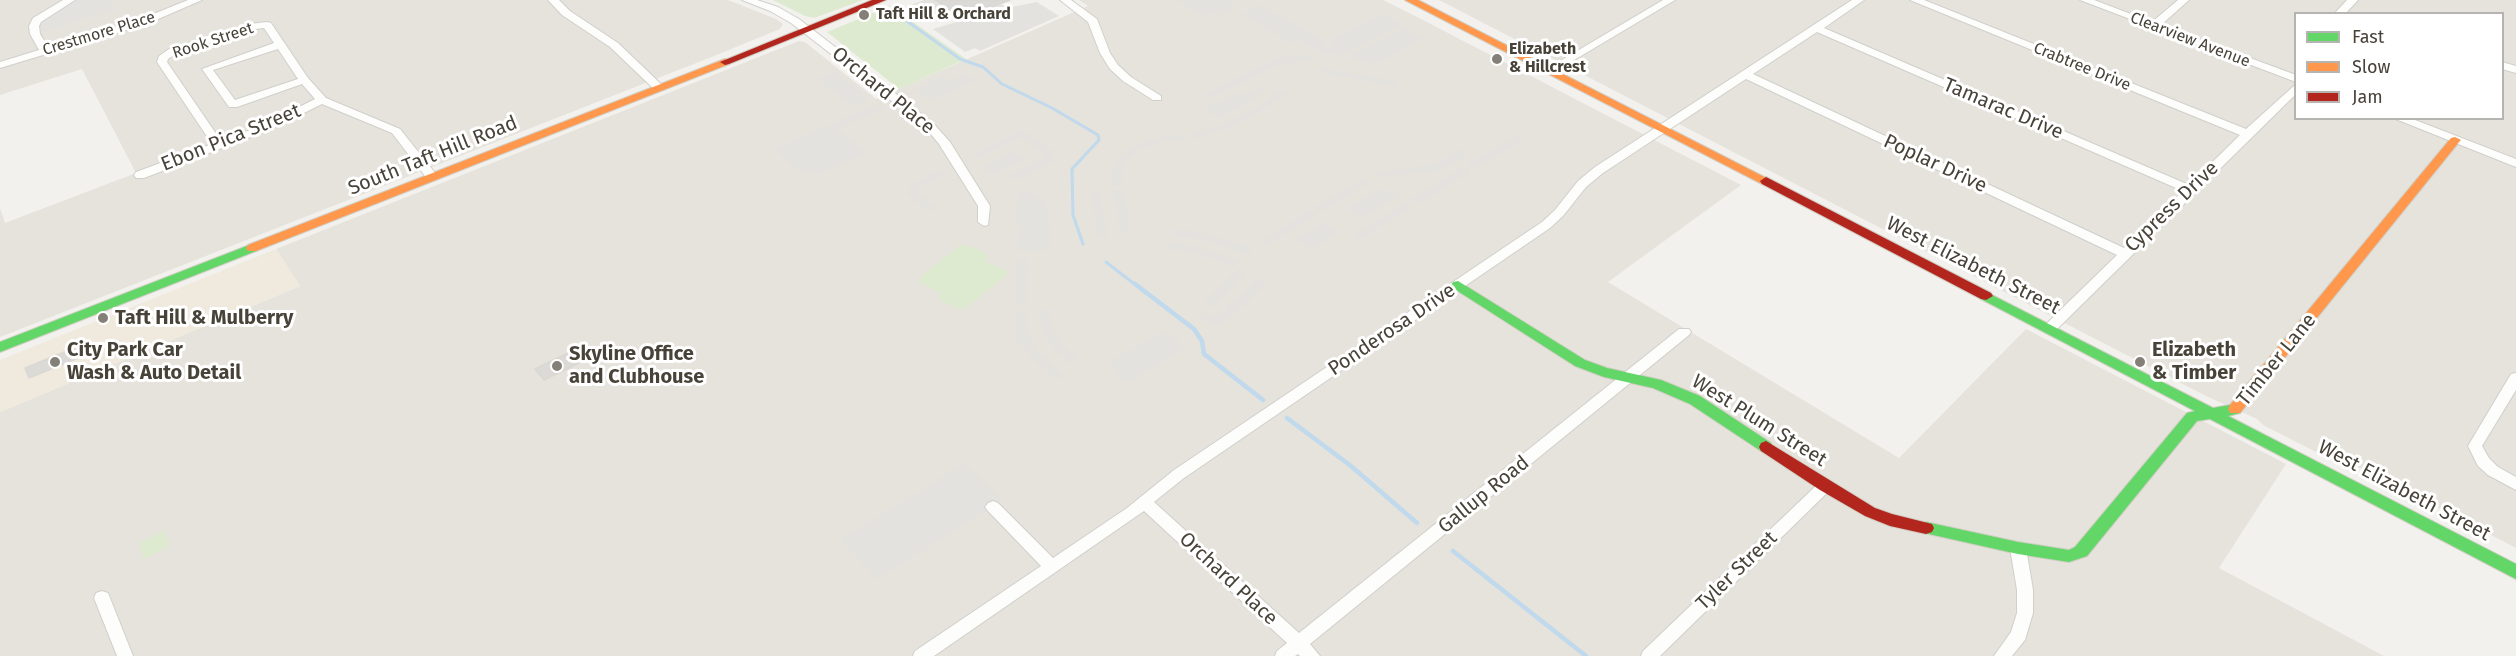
<!DOCTYPE html>
<style>
body{margin:0}
#map{position:relative;width:2516px;height:656px;overflow:hidden;background:#f2f1ed;font-family:"Fira Sans",sans-serif}
canvas{display:block}
.legend{position:absolute;left:2294px;top:12px;width:210px;height:108px;box-sizing:border-box;background:#fff;border:2px solid #b6b4b0;margin:0;padding:8px 10px;list-style:none;font-size:18px;color:#484339}
.legend li{display:flex;align-items:center;gap:12px;height:30px}
.legend b{width:30px;border:2px solid #b6b4b0}
</style>
<div id="map">
<canvas width="2516" height="656"></canvas>
<ul class="legend">
<li><b style="height:8px;background:#63d668"></b>Fast</li>
<li><b style="height:8px;background:#ff974d"></b>Slow</li>
<li><b style="height:8px;background:#b3261e"></b>Jam</li>
</ul>
</div>
<script>
const context = document.querySelector('canvas').getContext('2d');
context.lineJoin = 'round';
function fill(path, color) {
  context.fillStyle = color;
  context.fill(path, 'evenodd');
}
function toPath(rows) {
  const path = new Path2D();
  for (const r of rows) {
    path.moveTo(r[0], r[1]);
    for (let i = 2; i < r.length; i += 2) path.lineTo(r[i], r[i + 1]);
  }
  return path;
}
function stroke(path, color, width, dash) {
  context.strokeStyle = color;
  context.lineWidth = width;
  context.lineCap = dash ? 'butt' : 'round';
  context.setLineDash(dash || []);
  context.stroke(path);
}
function write(font, color, halo, rows, align = 'center') {
  context.font = font + ' "Fira Sans",sans-serif';
  context.lineWidth = 6;
  context.setLineDash([]);
  context.textBaseline = 'middle';
  context.strokeStyle = halo;
  context.fillStyle = color;
  for (const [text, x, y, turn = 0] of rows) {
    context.save();
    context.translate(x, y);
    context.rotate((+turn || 0) * Math.PI / 180);
    context.textAlign = isNaN(turn) ? turn : align;
    if (halo) context.strokeText(text, 0, 0);
    context.fillText(text, 0, 0);
    context.restore();
  }
}
fill(toPath([
 [0,0,728,0,776,19,783,24,780,29,714,56,0,337,0,208,5,223,136,173,82,69,0,95],
 [1079,0,1383,0,1421,19,1741,185,1608,282,1899,458,2026,329,2286,464,2219,568,2384,656,0,656,0,412,300,286,276,249,799,41,805,42,876,99,1088,6],
 [1439,0,2516,0,2516,548,2363,469,2324,456,2263,425,2257,419,2206,396],
 [2296,14,2502,14,2502,118,2296,118]
]), '#e5e3db');
fill(toPath([
 [276,249,300,286,0,412,0,360]
]), '#f0eade');
fill(toPath([
 [773,0,863,0,814,18,805,16],
 [890,6,966,59,899,89,827,32],
 [967,245,986,253,987,258,984,261,1006,270,1007,275,966,308,958,309,940,300,939,295,941,293,920,283,920,277,959,246],
 [164,531,169,544,166,548,144,559,139,543]
]), '#deeacf');
fill(toPath([
 [70,0,108,0,118,9,35,34,37,20],
 [924,0,934,0,946,8,921,21,903,8],
 [1177,0,1233,0,1230,7,1234,9,1221,16,1215,12,1205,17],
 [1037,2,1059,16,980,51,975,48,965,52,933,29,960,21,1001,4,1007,8],
 [1261,5,1325,41,1320,43,1327,47,1334,44,1329,40,1382,14,1403,24,1340,56,1334,53,1328,56,1300,40,1293,44,1241,14],
 [1404,28,1424,38,1376,64,1347,57],
 [1296,55,1316,56,1315,60,1280,64,1210,98,1204,94,1276,59],
 [1320,67,1399,82,1396,87,1318,72],
 [835,72,869,99,852,106,818,79],
 [966,73,976,81,931,101,915,89,942,77,948,81],
 [1258,86,1266,89,1252,100,1219,118,1205,109,1239,92,1246,96],
 [1278,90,1287,93,1265,109,1227,129,1191,139,1189,134,1223,124,1264,103],
 [879,103,885,108,838,129,867,153,818,175,813,171,803,175,774,149],
 [1023,130,1055,153,1049,157,1055,162,1015,181,1008,176,1048,156,1021,137,977,158,973,154],
 [1168,135,1183,135,1185,140,1162,142,1137,151,1123,166,1122,185,1112,187,1112,171,1121,155,1141,142],
 [1516,135,1524,139,1474,170,1466,165],
 [1461,149,1469,154,1444,169,1380,178,1377,172,1433,165],
 [1014,151,1025,159,992,175,981,167],
 [1464,167,1471,172,1419,204,1411,199],
 [940,170,946,174,915,189,937,208,929,212,906,193,914,189,909,185],
 [1362,179,1369,183,1320,212,1313,208],
 [1381,188,1388,192,1392,190,1400,195,1362,218,1347,208],
 [1122,189,1130,230,1121,232,1113,190],
 [1021,190,1036,194,1046,204,1050,224,1051,249,1018,252,1019,224,1015,209,1023,206,1016,203],
 [1100,190,1107,237,1098,238,1091,192],
 [1404,203,1411,208,1359,240,1352,236],
 [1309,210,1317,215,1266,246,1258,243],
 [1324,222,1339,232,1310,250,1295,239],
 [1174,228,1208,234,1252,248,1248,254,1212,242,1172,235],
 [1167,243,1197,247,1240,261,1235,266,1186,251,1166,249],
 [1018,259,1028,259,1025,304,1015,304],
 [1237,270,1247,272,1233,288,1212,307,1204,302],
 [1257,279,1267,282,1241,309,1216,327,1198,316,1204,312,1216,318],
 [1050,308,1051,322,1055,333,1062,344,1078,358,1070,363,1053,348,1044,335,1041,323,1041,309],
 [1015,313,1025,313,1029,338,1039,352,1064,376,1056,380,1027,353,1017,339],
 [1162,331,1168,336,1172,334,1181,341,1178,344,1184,349,1128,383,1121,378,1114,369,1116,367,1110,362],
 [965,463,1003,500,877,580,841,540,842,538]
]), '#e4e2de');
stroke(toPath([
 [890,9,960,59,983,67,1002,84,1052,108,1098,135,1099,140,1072,169,1073,215,1083,244],
 [1106,262,1137,286]
]), '#c1d9ec', 3);
stroke(toPath([
 [1135,284,1194,329,1202,341,1204,354,1263,400],
 [1287,418,1351,466,1417,523],
 [1453,551,1586,656]
]), '#c1d9ec', 4.5);
const building = toPath([
 [935,0,1010,0,962,18,935,0],
 [79,346,83,356,29,378,25,368,79,346],
 [570,352,579,363,544,380,535,369,570,352]
]);
fill(building, '#dcdad6');
stroke(building, '#dad8d3', 1.5);
const street = toPath([
 [63,0,75,0,41,22,39,26,40,34,48,47,141,19,188,0,202,0,149,23,0,68,0,62,39,50,30,34,29,26,33,18,63,0],
 [548,0,559,0,570,11,618,43,663,86,663,90,655,90,610,47,562,15,548,0],
 [742,0,757,0,778,7,799,19,932,122,950,142,990,206,988,225,984,226,978,222,978,206,939,144,924,126,791,23,770,11,742,0],
 [1060,0,1071,0,1097,19,1110,53,1118,65,1131,77,1161,96,1161,100,1153,100,1123,81,1110,69,1100,53,1088,22,1060,0],
 [1663,0,1675,0,1554,72,1550,73,1545,70,1663,0],
 [1852,0,1864,0,1824,28,2189,185,2240,135,1910,0,1924,0,2246,129,2296,84,2296,94,2055,331,2050,333,2045,331,2043,328,2045,325,2117,255,1746,79,1603,173,1586,187,1563,216,1550,228,1184,478,1154,502,1299,633,1679,329,1689,329,1691,332,1689,335,1310,644,1320,656,1300,656,1298,654,1295,656,1275,656,1277,651,1287,643,1144,511,934,656,913,656,915,651,1041,566,988,511,985,507,988,503,993,501,998,503,1053,558,1127,508,1174,470,1542,222,1555,210,1578,181,1595,167,1852,0],
 [1817,32,2183,191,2124,248,1753,74,1817,32],
 [2080,0,2094,0,2152,22,2178,0,2189,0,2161,25,2296,75,2296,82,2080,0],
 [2347,0,2358,0,2345,14,2334,14,2347,0],
 [267,22,271,23,308,78,326,98,400,129,436,174,438,177,436,180,428,180,392,133,322,104,274,128,144,178,136,178,134,175,136,172,212,144,157,62,159,56,169,49,250,24,267,22],
 [264,28,274,43,202,69,229,107,237,107,302,84,315,99,266,124,221,141,167,62,168,59,177,53,255,29,264,28],
 [278,49,298,79,235,100,213,70,278,49],
 [2502,62,2516,66,2516,73,2502,69,2502,62],
 [2393,118,2410,118,2516,159,2516,167,2393,118],
 [2516,373,2516,390,2482,446,2489,458,2498,467,2516,477,2516,490,2488,475,2478,466,2468,446,2511,374,2516,373],
 [1825,480,1830,482,1833,486,1830,490,1660,656,1641,656,1643,651,1820,482,1825,480],
 [2018,542,2024,544,2026,548,2033,590,2033,613,2025,640,2012,656,1994,656,2011,632,2017,613,2017,590,2010,548,2012,544,2018,542],
 [102,591,108,593,110,598,133,656,117,656,94,598,96,593,102,591]
]);
const fast = toPath([
 [252,244,258,248,256,251,0,352,0,342,252,244],
 [1458,281,1585,360,1607,368,1661,380,1700,396,1771,443,1773,447,1771,451,1761,451,1690,404,1653,388,1604,377,1575,366,1453,288,1451,285,1453,282,1458,281],
 [1986,292,2213,408,2235,404,2240,405,2242,409,2240,413,2228,416,2516,564,2516,579,2210,419,2197,421,2087,556,2069,562,2018,554,1920,532,1918,528,1920,524,1926,522,2018,542,2069,550,2075,547,2187,413,2195,411,1981,299,1979,296,1981,293,1986,292]
]);
const slow = toPath([
 [1405,0,1418,0,1772,181,1766,185,1762,184,1405,0],
 [725,59,730,62,729,64,256,251,248,251,246,248,248,245,725,59],
 [2455,137,2461,140,2459,142,2240,413,2230,413,2228,409,2230,405,2451,138,2455,137]
]);
const jam = toPath([
 [872,0,886,0,729,64,725,65,720,62,872,0],
 [1766,177,1991,293,1993,296,1986,300,1981,299,1762,184,1760,181,1766,177],
 [1766,441,1875,508,1892,514,1932,524,1934,528,1932,532,1926,534,1890,526,1865,516,1820,490,1761,451,1759,447,1761,443,1766,441]
]);
stroke(street, '#d0cfcb', 2);
stroke(fast, '#d0cec4', 2);
stroke(slow, '#d0cec4', 2);
stroke(jam, '#d0cec4', 2);
fill(street, '#fdfdfc');
fill(fast, '#63d668');
fill(slow, '#ff974d');
fill(jam, '#b3261e');
for (const [x, y, r, color] of [
 [864,15,6,"#848078"],
 [1497,59,6,"#848078"],
 [103,318,6,"#848078"],
 [55,362,6,"#848078"],
 [2140,362,6,"#848078"],
 [557,366,6,"#848078"]
]) {
  const dot = new Path2D();
  dot.arc(x, y, r, 0, 2 * Math.PI);
  context.fillStyle = color;
  context.fill(dot);
  stroke(dot, '#fff', 2);
}
write('bold 16px', '#484339', '#fff', [
 ["Taft Hill & Orchard",876,15],
 ["Elizabeth",1509,50],
 ["& Hillcrest",1509,68]
], 'left');
write('16px', '#484339', '#fff', [
 ["Crestmore Place",99,34,-17],
 ["Clearview Avenue",2190,40,21],
 ["Rook Street",213,41,-18],
 ["Crabtree Drive",2082,67,22]
]);
write('20px', '#484339', '#fff', [
 ["Orchard Place",883,91,39],
 ["Tamarac Drive",2003,109,23],
 ["Ebon Pica Street",231,138,-22],
 ["South Taft Hill Road",433,156,-22],
 ["Poplar Drive",1935,164,25],
 ["Cypress Drive",2172,207,-44],
 ["West Elizabeth Street",1973,266,27],
 ["Ponderosa Drive",1392,330,-34],
 ["Timber Lane",2277,360,-51],
 ["West Plum Street",1759,421,32],
 ["West Elizabeth Street",2404,491,28],
 ["Gallup Road",1484,495,-39],
 ["Tyler Street",1737,571,-44],
 ["Orchard Place",1228,579,43]
]);
write('bold 20px', '#484339', '#fff', [
 ["Taft Hill & Mulberry",115,318],
 ["City Park Car",67,350],
 ["Wash & Auto Detail",67,373],
 ["Elizabeth",2152,350],
 ["& Timber",2152,373],
 ["Skyline Office",569,354],
 ["and Clubhouse",569,377]
], 'left');
</script>
